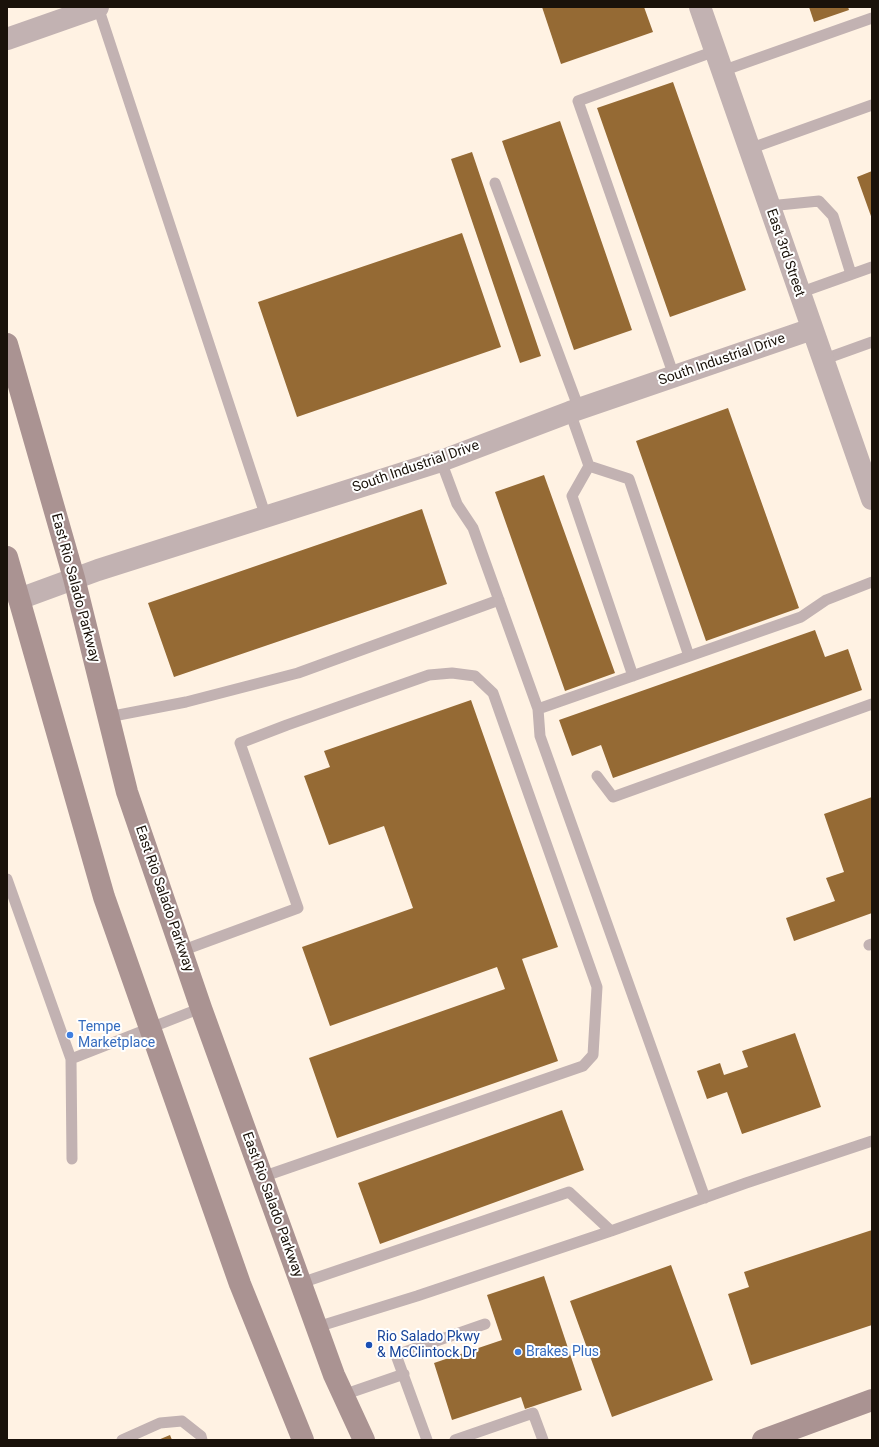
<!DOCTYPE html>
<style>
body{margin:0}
#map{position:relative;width:879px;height:1447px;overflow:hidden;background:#fff2e3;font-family:Roboto,sans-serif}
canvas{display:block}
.frame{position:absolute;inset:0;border:8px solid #1a120a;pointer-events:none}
</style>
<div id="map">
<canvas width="879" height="1447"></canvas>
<div class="frame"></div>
</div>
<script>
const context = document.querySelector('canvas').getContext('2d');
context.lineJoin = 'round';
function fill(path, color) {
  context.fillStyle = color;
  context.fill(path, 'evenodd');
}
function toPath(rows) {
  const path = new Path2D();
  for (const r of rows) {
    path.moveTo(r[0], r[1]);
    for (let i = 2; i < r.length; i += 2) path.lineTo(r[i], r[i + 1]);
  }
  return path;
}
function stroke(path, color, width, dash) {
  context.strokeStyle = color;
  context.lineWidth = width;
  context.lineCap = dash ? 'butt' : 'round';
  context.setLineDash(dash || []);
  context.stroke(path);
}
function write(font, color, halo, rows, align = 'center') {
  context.font = font + ' Roboto,sans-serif';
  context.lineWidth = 4;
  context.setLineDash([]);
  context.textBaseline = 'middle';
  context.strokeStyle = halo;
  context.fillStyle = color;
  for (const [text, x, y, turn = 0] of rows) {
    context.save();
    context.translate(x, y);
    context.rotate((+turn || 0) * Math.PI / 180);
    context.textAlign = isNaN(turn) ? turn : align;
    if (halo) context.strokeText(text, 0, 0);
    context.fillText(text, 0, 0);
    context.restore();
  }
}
fill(toPath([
 [542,7,644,7,653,32,561,64],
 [809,7,848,7,849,10,814,22],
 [673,82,746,290,670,317,597,108],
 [560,121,632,330,574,350,502,141],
 [472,152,541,356,520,363,451,159],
 [872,171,872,219,857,177],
 [462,233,501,347,297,417,258,302],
 [728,408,799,608,706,641,636,441],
 [544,475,615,673,565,691,495,492],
 [422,509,447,584,174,677,148,603],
 [815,630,825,657,848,649,862,690,613,778,601,745,572,756,559,720],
 [471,700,558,947,522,959,558,1061,337,1138,309,1058,505,989,497,967,330,1026,302,947,413,908,384,826,329,845,304,776,330,767,324,751],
 [872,797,872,913,794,941,786,918,835,901,826,878,844,872,824,814],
 [795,1033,821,1107,742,1134,727,1092,707,1099,697,1071,720,1063,724,1075,748,1067,742,1051],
 [562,1110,584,1170,380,1244,358,1183],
 [872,1230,872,1325,751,1365,728,1294,749,1287,744,1272],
 [671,1265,713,1380,612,1417,570,1301],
 [544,1276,582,1390,525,1409,521,1397,452,1420,434,1363,502,1340,487,1295],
 [170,1435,172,1440,158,1440]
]), '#956a34');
stroke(toPath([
 [98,7,266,517],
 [722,71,872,18],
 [749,149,872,105],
 [495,183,579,409],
 [769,206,819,201,833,216,851,274],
 [799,293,872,267],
 [822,360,872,342],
 [674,376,578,101,715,51],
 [570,412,589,466,572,496,633,676],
 [441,461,457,504,473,528,538,709,801,617,826,600,872,582],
 [589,466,629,479,689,656],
 [538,709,540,736,705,1198],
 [108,717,186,702,298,673,499,600],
 [597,776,613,797,872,704],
 [7,879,71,1059],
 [869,945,872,944],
 [181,951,298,908,240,743,287,725,429,675,452,673,475,676,493,693,597,987,593,1055,583,1066,262,1177],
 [72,1159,71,1059,201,1008],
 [301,1283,569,1192,611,1231,746,1183,872,1141],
 [317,1327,417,1296,611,1231],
 [343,1395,404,1374],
 [122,1440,160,1423,182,1421,201,1436,202,1440],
 [427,1440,396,1355,485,1324],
 [455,1440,533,1413,543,1440]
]), '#c2b2b2', 11);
stroke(toPath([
 [700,7,872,499],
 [7,39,98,7],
 [19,599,98,570,441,461,570,412,812,329]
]), '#c2b2b2', 22);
stroke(toPath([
 [7,344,74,578,127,792,201,1008,334,1375,364,1440],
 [7,557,104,897,240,1284,303,1440],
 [763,1440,872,1400]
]), '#aa9392', 22);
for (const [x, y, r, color] of [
 [70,1035,4,"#3f7fe0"],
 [369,1345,4,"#1a4fb4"],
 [518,1352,4,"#3f7fe0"]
]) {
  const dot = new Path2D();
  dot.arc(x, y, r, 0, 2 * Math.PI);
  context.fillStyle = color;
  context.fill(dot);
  stroke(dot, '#fff', 1.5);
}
write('14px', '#1a120a', '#fff', [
 ["East 3rd Street",785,253,71],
 ["South Industrial Drive",722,360,-19],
 ["South Industrial Drive",416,467,-19],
 ["East Rio Salado Parkway",75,588,75],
 ["East Rio Salado Parkway",164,899,71],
 ["East Rio Salado Parkway",272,1205,70]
]);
write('14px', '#366cbe', '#fff', [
 ["Tempe",78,1027],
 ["Marketplace",78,1043],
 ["Brakes Plus",526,1352]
], 'left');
write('14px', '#164399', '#fff', [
 ["Rio Salado Pkwy",377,1337],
 ["& McClintock Dr",377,1353]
], 'left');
</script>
